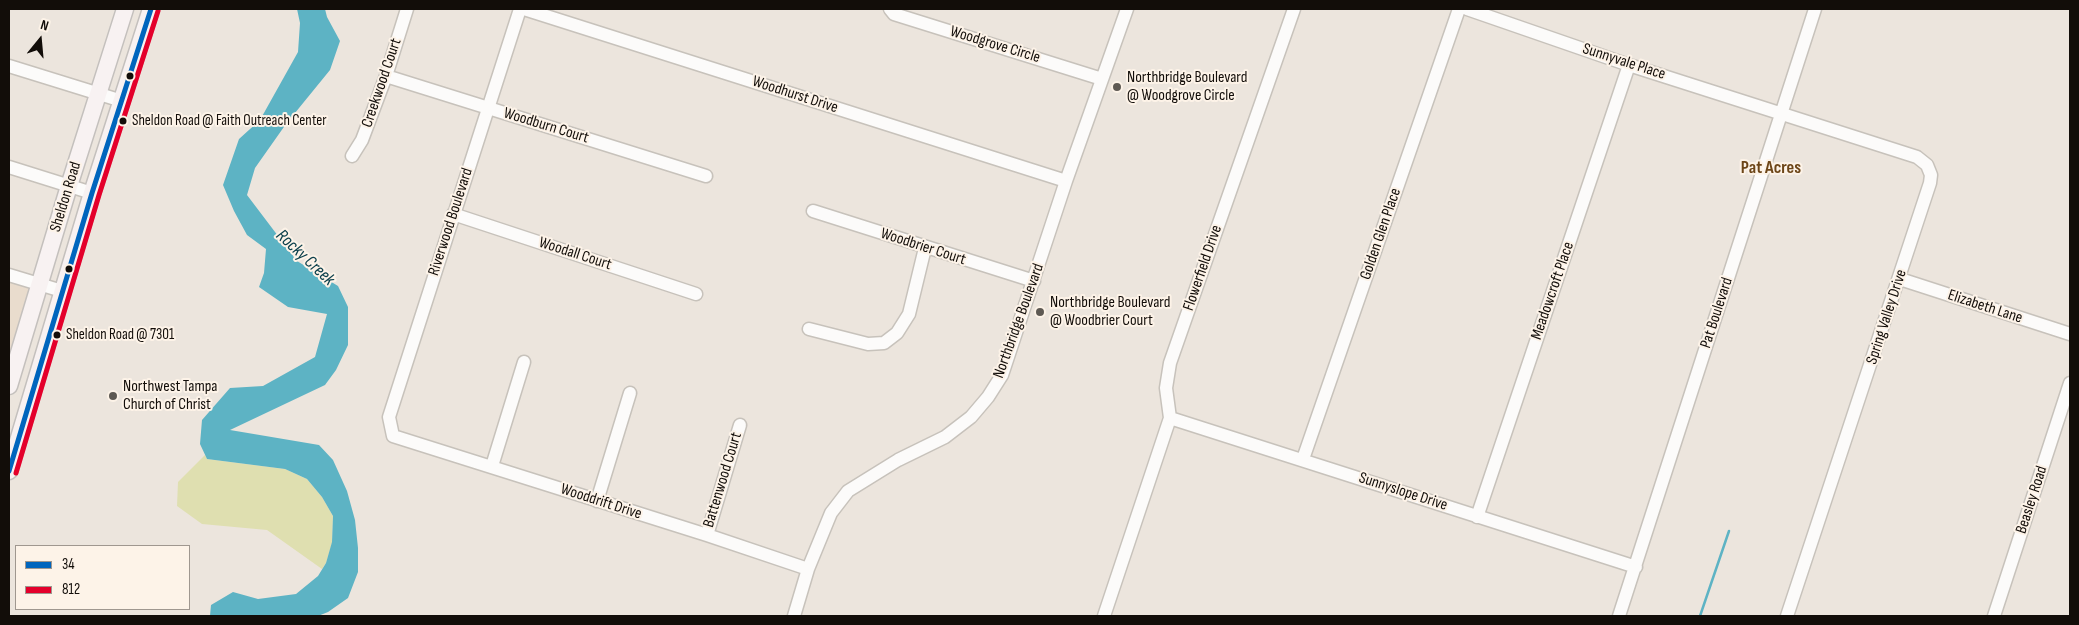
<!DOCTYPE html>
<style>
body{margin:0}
#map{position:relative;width:2079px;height:625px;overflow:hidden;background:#ece5dd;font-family:"Sofia Sans Condensed",sans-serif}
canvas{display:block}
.frame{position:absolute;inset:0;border:10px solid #120d09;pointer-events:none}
.legend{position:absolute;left:15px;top:545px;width:175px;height:65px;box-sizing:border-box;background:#fdf3e8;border:1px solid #9f978f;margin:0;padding:6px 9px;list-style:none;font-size:15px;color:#120d09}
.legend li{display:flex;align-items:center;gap:10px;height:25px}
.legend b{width:25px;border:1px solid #9f978f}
.north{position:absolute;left:15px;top:15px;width:50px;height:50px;-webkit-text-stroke:4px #fdf3e8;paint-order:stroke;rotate:17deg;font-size:14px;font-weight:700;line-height:20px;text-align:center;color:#120d09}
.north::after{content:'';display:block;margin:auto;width:18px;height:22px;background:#120d09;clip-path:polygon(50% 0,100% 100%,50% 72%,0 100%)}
</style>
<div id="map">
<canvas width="2079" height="625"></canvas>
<div class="frame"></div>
<ul class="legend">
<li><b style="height:6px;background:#0065bd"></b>34</li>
<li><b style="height:6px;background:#e4002b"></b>812</li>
</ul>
<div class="north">N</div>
</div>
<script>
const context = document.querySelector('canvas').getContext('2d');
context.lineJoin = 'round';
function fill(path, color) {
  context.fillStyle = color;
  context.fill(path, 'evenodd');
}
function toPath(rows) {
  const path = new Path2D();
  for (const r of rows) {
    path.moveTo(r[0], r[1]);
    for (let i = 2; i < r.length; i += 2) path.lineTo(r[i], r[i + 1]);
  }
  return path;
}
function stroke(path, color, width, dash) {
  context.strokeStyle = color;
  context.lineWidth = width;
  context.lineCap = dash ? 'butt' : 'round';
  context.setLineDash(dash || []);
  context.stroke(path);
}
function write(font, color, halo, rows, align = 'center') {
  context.font = font + ' "Sofia Sans Condensed",sans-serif';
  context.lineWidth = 4;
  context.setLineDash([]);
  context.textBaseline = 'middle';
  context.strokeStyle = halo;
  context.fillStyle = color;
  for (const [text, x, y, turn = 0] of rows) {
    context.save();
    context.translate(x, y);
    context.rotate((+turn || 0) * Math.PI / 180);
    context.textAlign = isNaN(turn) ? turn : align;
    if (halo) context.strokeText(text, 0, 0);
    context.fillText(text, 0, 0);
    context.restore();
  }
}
fill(toPath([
 [9,280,32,289,9,365]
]), '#e9dccd');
fill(toPath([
 [205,455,207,459,285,469,307,479,322,497,333,516,332,543,326,563,322,569,267,530,202,524,177,506,178,482]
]), '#dfdfb0');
fill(toPath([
 [297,9,325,9,327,17,340,41,330,70,286,124,255,168,247,195,297,261,338,286,348,307,348,345,336,370,325,385,230,430,319,445,333,460,347,491,355,520,358,548,358,572,348,598,328,612,318,616,210,616,211,605,233,592,258,599,296,594,318,576,326,563,332,542,333,516,322,497,307,479,285,469,207,459,200,444,202,420,230,388,263,386,315,357,327,314,288,307,259,287,264,273,266,249,247,235,234,211,223,185,239,139,260,120,298,52,300,23]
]), '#5db3c4');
stroke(toPath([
 [1700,616,1729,531]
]), '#5db3c4', 2.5);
const minor = toPath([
 [520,9,389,417,393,436,707,535,808,569],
 [524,9,1066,181],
 [890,9,894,14,1102,79],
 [1467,9,1629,65,1917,157,1927,165,1931,175,1930,183,1787,616],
 [9,66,122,101],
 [386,76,706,176],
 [352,156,362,140,386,76,407,9],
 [9,167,92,193],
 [813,211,1034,281],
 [453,214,696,294],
 [9,275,62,291],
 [1900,279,2070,334],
 [809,329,868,344,884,343,897,333,909,314,925,248],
 [1170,418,1636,567],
 [1303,459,1459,9],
 [492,466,524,362],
 [597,501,630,393],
 [1477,517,1629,65],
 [707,535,740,425],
 [794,616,808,569,831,513,848,491,898,460,945,437,971,417,988,397,1002,375,1066,181,1127,9],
 [1104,616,1170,418,1166,388,1170,363,1294,9],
 [1619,616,1815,9],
 [1994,616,2070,383]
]);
const major = toPath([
 [9,386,69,186,125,9],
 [9,471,92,193,151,9]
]);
stroke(minor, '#c7c2bb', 15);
stroke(major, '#c4c0bd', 19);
stroke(minor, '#fcfbfa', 12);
stroke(major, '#f8f2f2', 16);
stroke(toPath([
 [9,471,92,193,151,9]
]), '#0065bd', 5);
stroke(toPath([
 [16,473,99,195,158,11]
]), '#e4002b', 5);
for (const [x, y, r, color] of [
 [130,76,4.5,"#120d09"],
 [1117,87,5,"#5e5953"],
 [123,121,4.5,"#120d09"],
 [69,269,4.5,"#120d09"],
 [1040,312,5,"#5e5953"],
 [57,335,4.5,"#120d09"],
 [113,396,5,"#5e5953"]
]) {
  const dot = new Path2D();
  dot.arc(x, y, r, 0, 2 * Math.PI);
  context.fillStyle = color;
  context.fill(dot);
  stroke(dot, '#fdf3e8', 2);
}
write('15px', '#120d09', '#fdf3e8', [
 ["Sheldon Road @ Faith Outreach Center",132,121],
 ["Sheldon Road @ 7301",66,335]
], 'left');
write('16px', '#120d09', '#fdf3e8', [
 ["Woodgrove Circle",995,45,17],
 ["Sunnyvale Place",1624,62,18],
 ["Creekwood Court",382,83,-71],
 ["Woodhurst Drive",795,95,18],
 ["Woodburn Court",546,126,17],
 ["Sheldon Road",66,197,-73],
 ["Riverwood Boulevard",451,222,-72],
 ["Golden Glen Place",1381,234,-71],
 ["Woodbrier Court",923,247,18],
 ["Woodall Court",575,254,18],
 ["Flowerfield Drive",1203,268,-71],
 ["Meadowcroft Place",1553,291,-71],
 ["Elizabeth Lane",1985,307,18],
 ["Pat Boulevard",1717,313,-72],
 ["Spring Valley Drive",1887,317,-72],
 ["Northbridge Boulevard",1019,321,-70],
 ["Battenwood Court",723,480,-73],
 ["Sunnyslope Drive",1403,492,18],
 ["Beasley Road",2032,500,-72],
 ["Wooddrift Drive",601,502,18]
]);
write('16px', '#120d09', '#fdf3e8', [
 ["Northbridge Boulevard",1127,78],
 ["@ Woodgrove Circle",1127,96],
 ["Northbridge Boulevard",1050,303],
 ["@ Woodbrier Court",1050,321],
 ["Northwest Tampa",123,387],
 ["Church of Christ",123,405]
], 'left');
write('bold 18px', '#6d4618', '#fdf3e8', [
 ["Pat Acres",1771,168]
]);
write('italic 18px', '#0d404c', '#fdf3e8', [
 ["Rocky Creek",305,258,43]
]);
</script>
